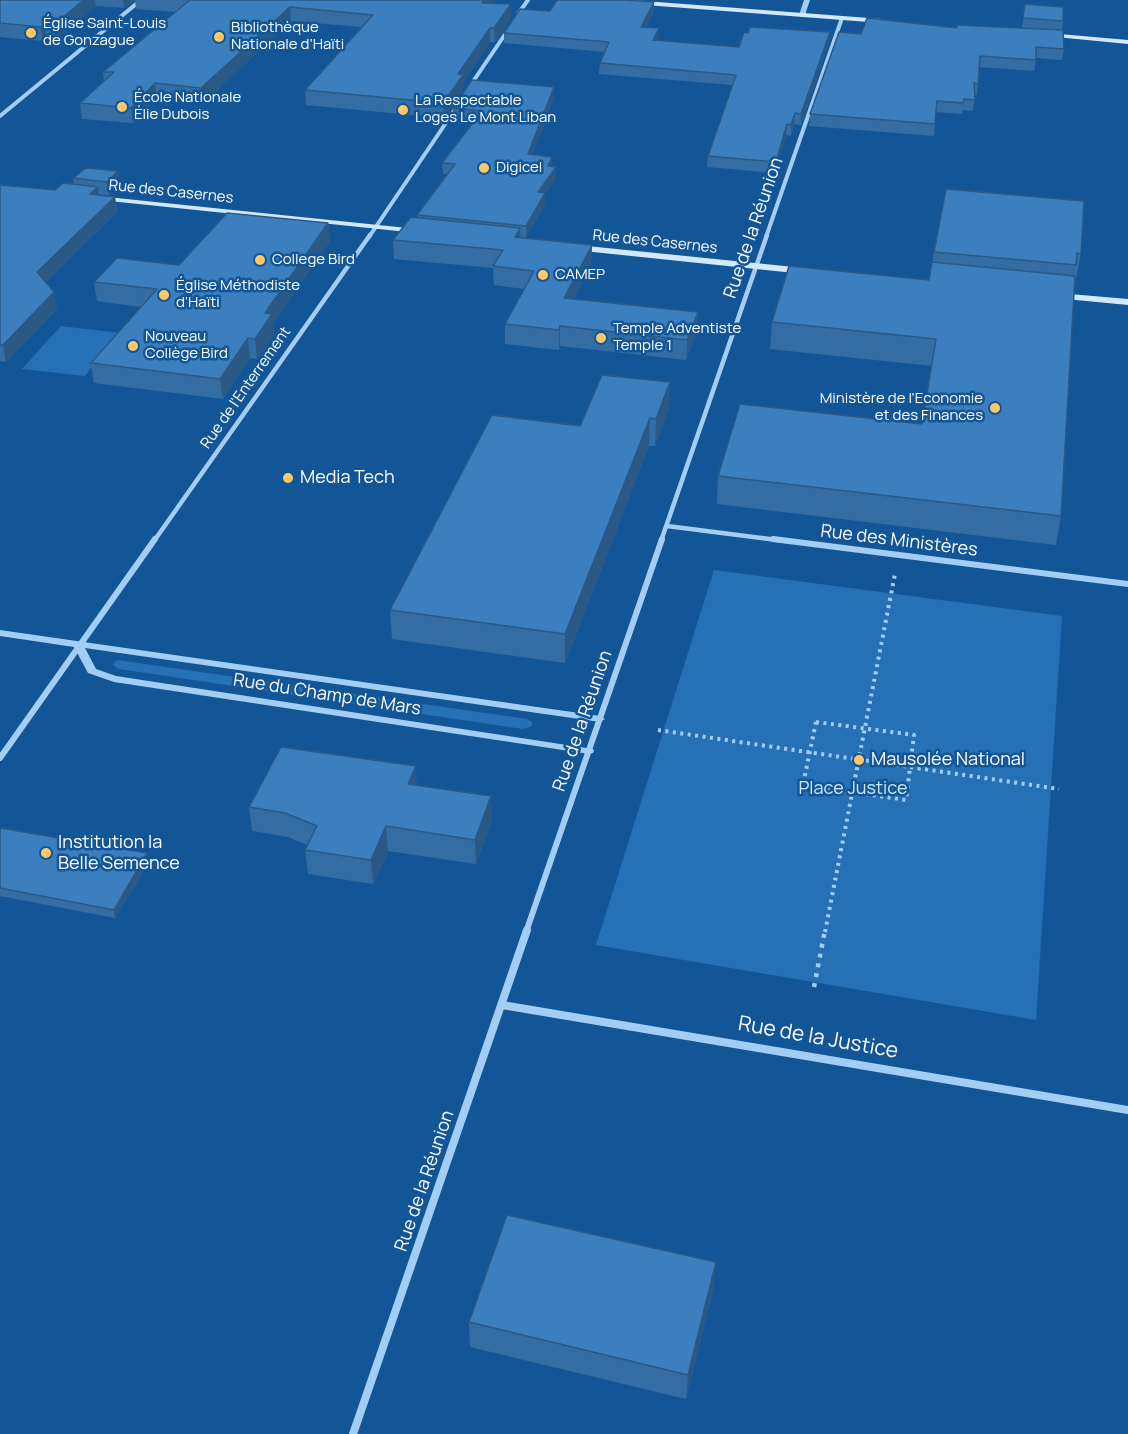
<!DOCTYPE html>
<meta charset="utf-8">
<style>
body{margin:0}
canvas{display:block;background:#135697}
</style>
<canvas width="1128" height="1434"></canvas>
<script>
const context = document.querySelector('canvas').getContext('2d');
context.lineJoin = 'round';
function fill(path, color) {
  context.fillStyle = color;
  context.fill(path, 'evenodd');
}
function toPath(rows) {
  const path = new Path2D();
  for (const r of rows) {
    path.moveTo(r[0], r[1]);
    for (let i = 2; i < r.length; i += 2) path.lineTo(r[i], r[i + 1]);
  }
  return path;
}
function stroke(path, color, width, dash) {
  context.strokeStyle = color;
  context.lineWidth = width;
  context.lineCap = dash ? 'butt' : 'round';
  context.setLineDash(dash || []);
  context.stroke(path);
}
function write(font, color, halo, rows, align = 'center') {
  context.font = font + ' Manrope,sans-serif';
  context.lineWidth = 5;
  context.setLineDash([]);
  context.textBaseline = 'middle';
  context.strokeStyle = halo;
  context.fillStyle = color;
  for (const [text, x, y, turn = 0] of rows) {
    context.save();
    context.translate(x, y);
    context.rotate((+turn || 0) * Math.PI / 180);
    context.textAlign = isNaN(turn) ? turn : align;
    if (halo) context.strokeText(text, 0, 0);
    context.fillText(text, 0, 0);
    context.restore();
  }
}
fill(toPath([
 [61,326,120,333,85,376,22,369],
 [714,570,1062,616,1036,1020,596,945],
 [117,660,527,719,532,722,532,726,523,729,119,669,113,665]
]), '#2670b6');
stroke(toPath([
 [816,722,914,735,906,800,803,785,816,722],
 [658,730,1059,789],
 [825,932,895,574]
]), '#a4cdf3', 4, [3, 4.5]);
stroke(toPath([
 [814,987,825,930]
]), '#a4cdf3', 4.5, [4, 6]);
stroke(toPath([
 [518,14,528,0],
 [470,86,508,30],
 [0,116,141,0],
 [369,237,458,105],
 [766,237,842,18]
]), '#a4cdf3', 4);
stroke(toPath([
 [667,526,785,541],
 [154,541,370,235],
 [661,541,767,235]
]), '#a4cdf3', 4.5);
stroke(toPath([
 [773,539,1128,584],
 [0,758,155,539],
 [526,932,662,539]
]), '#a4cdf3', 6);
stroke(toPath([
 [502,1005,1128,1110],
 [353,1434,527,930]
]), '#a4cdf3', 8);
fill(toPath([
 [804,0,810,0,805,15,802,17,799,15,804,0],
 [0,630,600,716,605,719,600,722,85,648,96,669,116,676,593,749,594,751,593,753,589,754,114,682,88,673,74,647,0,636,0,630]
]), '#a4cdf3');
fill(toPath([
 [603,0,631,0,882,19,885,21,882,23,606,2,603,0],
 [1048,33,1128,40,1128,44,1046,36,1045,35,1048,33],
 [97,196,417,229,421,231,417,233,100,200,97,200,97,196],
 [577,245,804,268,808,271,804,274,574,250,574,246,577,245],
 [1058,293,1128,299,1128,305,1055,298,1055,294,1058,293]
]), '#d3e8fc');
fill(toPath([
 [0,0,495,0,492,3,511,18,495,42,490,42,463,83,463,89,444,118,306,105,305,90,361,27,291,21,203,103,157,98,133,123,82,119,80,103,104,81,103,72,176,12,136,9,135,0,124,8,96,6,55,40,47,39,43,41,0,37],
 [1025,4,1063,21,1062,30,1064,49,1062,60,1036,58,1034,71,979,67,978,84,977,95,975,95,973,111,962,110,962,114,936,112,934,136,809,126,810,114,861,34,957,28,1022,28],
 [550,11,654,12,646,27,658,39,657,41,739,47,829,42,801,125,794,124,791,136,786,135,775,173,707,167,708,156,732,85,599,74,600,63,605,52,504,43,504,33],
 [554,87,554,98,532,155,552,166,556,167,556,178,545,194,545,204,526,237,520,237,521,238,592,245,591,264,574,299,697,332,686,360,560,346,559,350,505,344,505,324,524,289,494,285,493,268,394,259,393,240,418,217,417,215,448,174,443,174,442,163,474,120,453,119,453,108],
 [118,171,120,184,109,195,99,194,99,195,115,197,117,212,46,282,57,309,6,362,0,361,0,185,55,190,74,185,73,178],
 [328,223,330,241,273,324,274,334,257,359,250,358,223,399,94,383,91,363,141,307,97,301,94,282,179,265],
 [934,252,1081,254,1076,279,1075,279,1061,516,1056,545,717,504,718,476,922,424,932,366,770,349,772,322,929,280],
 [669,409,655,446,649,446,565,663,392,639,390,610,580,426],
 [417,786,492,821,476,864,388,851,373,884,308,874,305,850,307,845,288,837,252,831,249,807],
 [0,828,147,853,149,862,115,918,0,896],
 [714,1286,686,1399,470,1347,469,1322]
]), '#346da4');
fill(toPath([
 [84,0,95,0,96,6,55,40,53,25],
 [123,0,135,0,124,8],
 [484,0,495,0,483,17,482,3],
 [654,2,654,12,640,37,641,27],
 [511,4,511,18,495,42,494,28],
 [290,7,291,21,203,103,201,88],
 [44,25,47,39,43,41,41,27],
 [490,28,490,42,463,83,463,89,444,118,443,103,458,74],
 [659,28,658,39,653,51,653,40],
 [830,32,829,42,801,125,801,114],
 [155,83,157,98,133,123,131,108],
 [554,87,554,98,528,165,528,154],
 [795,113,794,124,791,136,791,125],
 [787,124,786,135,775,173,776,162],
 [552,157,552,168,548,166],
 [556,167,556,178,545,194,545,204,526,237,526,226,538,192],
 [118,171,120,184,109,195,107,182],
 [98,187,100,203,90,194],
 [115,197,117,212,40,288,37,272],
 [328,223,330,241,273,324,274,334,257,359,255,339,265,313],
 [520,228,521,247,515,237],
 [592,245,591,264,564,318,564,298],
 [54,292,57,309,6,362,3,345],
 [698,312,697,332,686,360,687,340],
 [560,326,560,346,559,350,559,330],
 [248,338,250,358,223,399,220,379],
 [670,382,669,409,655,446,656,419],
 [650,418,649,446,565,663,565,634],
 [416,766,417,790,408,784],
 [491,796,492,821,476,864,475,840],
 [386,826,388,851,373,884,371,860],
 [147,853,149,862,115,918,114,910],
 [716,1262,714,1286,686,1399,688,1375]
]), '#2a5986');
const building = toPath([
 [0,0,84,0,53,25,44,25,41,27,0,23,0,0],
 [190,0,484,0,482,3,511,4,494,28,490,28,458,74,463,75,443,103,305,90,373,15,290,7,201,88,155,83,131,108,80,103,114,72,103,72,190,0],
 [557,0,625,0,654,2,641,27,659,28,653,40,739,47,744,32,748,33,750,27,830,32,801,114,795,113,791,125,787,124,776,162,708,156,736,75,600,63,609,42,504,33,520,9,550,11,557,0],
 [1025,4,1063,7,1063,21,1023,18,1025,4],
 [867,18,957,28,957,25,1063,30,1064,49,1036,47,1036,60,980,56,978,84,974,83,975,100,964,99,963,103,937,101,935,124,810,114,839,32,861,34,867,18],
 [472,80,554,87,528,154,552,157,548,166,556,167,538,192,545,193,526,226,417,215,455,164,442,163,482,111,453,108,472,80],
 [86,168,118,171,107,182,73,178,86,168],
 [63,183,98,187,90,194,115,197,37,272,54,292,3,345,0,345,0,185,55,190,63,183],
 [946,189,1084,201,1081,254,1077,253,1076,265,934,252,946,189],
 [227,213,328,223,265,313,272,314,255,339,248,338,220,379,91,363,157,289,94,282,117,258,179,265,227,213],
 [411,217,520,228,515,237,592,245,564,298,698,312,687,340,560,326,559,330,505,324,534,271,493,266,503,250,393,240,411,217],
 [932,262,1075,276,1061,516,718,476,740,404,922,424,936,339,772,322,789,266,929,280,932,262],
 [602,375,670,382,656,419,650,418,565,634,390,610,492,415,580,426,602,375],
 [281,747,416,766,408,784,491,796,475,840,386,826,371,860,305,850,317,826,285,813,249,807,281,747],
 [0,828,147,853,114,910,0,888,0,828],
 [507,1215,716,1262,688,1375,469,1322,507,1215]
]);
fill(building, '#3c7fbf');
stroke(building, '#2a5986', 1.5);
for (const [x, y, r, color] of [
 [31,33,6,"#ffc866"],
 [219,37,6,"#ffc866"],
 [122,107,6,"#ffc866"],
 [403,110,6,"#ffc866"],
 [484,168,6,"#ffc866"],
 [260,260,6,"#ffc866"],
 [543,275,6,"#ffc866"],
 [164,295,6,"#ffc866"],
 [601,338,6,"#ffc866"],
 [133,346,6,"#ffc866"],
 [995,408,6,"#ffc866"],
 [288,478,6,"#ffc866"],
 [859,760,6,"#ffc866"],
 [46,853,6,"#ffc866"]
]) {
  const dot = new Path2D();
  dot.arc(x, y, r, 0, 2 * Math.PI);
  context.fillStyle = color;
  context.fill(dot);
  stroke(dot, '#135697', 2);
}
write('15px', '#fff', '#135697', [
 ["Église Saint-Louis",43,24],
 ["de Gonzague",43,41],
 ["Bibliothèque",231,28],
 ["Nationale d’Haïti",231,45],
 ["École Nationale",134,98],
 ["Élie Dubois",134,115],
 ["La Respectable",415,101],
 ["Loges Le Mont Liban",415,118],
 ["Digicel",496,168],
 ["College Bird",272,260],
 ["CAMEP",555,275],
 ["Église Méthodiste",176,286],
 ["d'Haïti",176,303],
 ["Temple Adventiste",613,329],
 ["Temple 1",613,346],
 ["Nouveau",145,337],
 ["Collège Bird",145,354],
 ["Ministère de l'Economie",983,399,"right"],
 ["et des Finances",983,416,"right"]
], 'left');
write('15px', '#fff', '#135697', [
 ["Rue des Casernes",171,192,6],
 ["Rue des Casernes",655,242,6],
 ["Rue de l'Enterrement",246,388,-55]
]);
write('18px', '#fff', '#135697', [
 ["Rue de la Réunion",754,228,-71],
 ["Rue des Ministères",899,541,7],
 ["Rue du Champ de Mars",327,695,9],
 ["Rue de la Réunion",583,721,-71],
 ["Rue de la Réunion",425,1181,-71]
]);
write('18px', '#fff', '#135697', [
 ["Media Tech",300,478],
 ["Mausolée National",871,760],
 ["Institution la",58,843],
 ["Belle Semence",58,864]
], 'left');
write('18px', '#cce6fd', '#135697', [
 ["Place Justice",853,789]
]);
write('21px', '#fff', '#135697', [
 ["Rue de la Justice",818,1038,10]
]);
</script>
